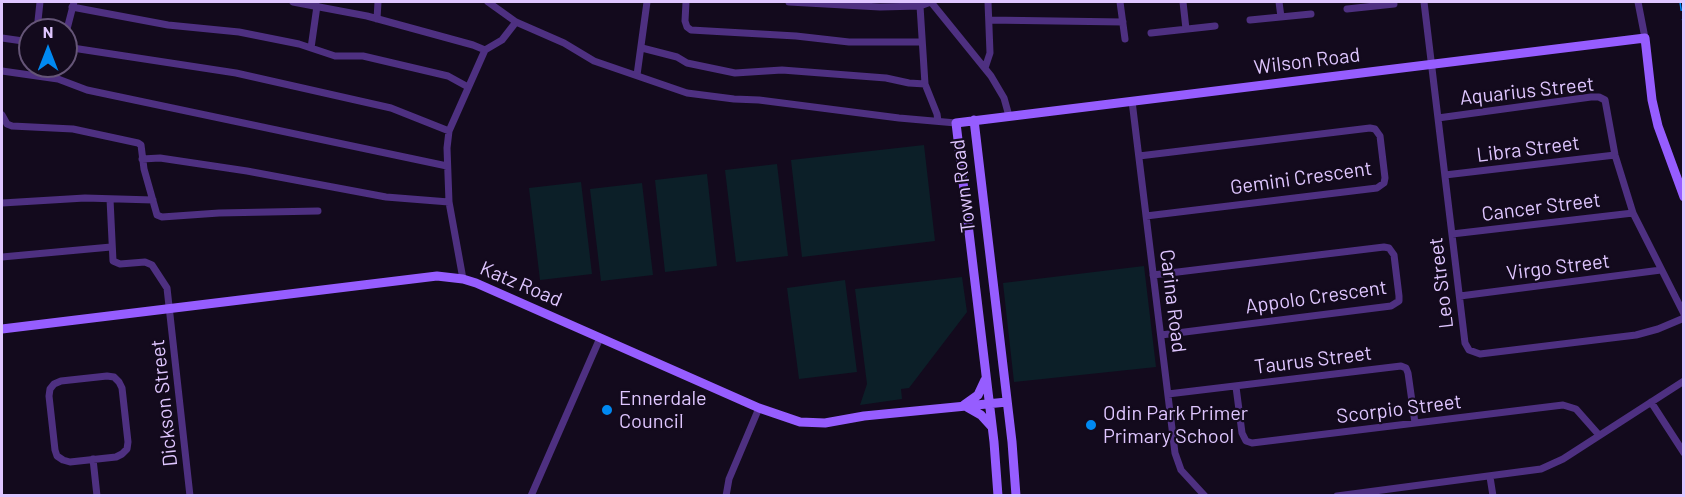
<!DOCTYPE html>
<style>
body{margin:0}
#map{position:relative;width:1685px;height:497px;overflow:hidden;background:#130a1d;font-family:Barlow,sans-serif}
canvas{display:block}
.frame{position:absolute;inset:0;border:3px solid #dfc6ff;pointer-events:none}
.north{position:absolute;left:18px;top:18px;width:60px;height:60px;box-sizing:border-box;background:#130a1d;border:2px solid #655577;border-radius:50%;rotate:0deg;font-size:16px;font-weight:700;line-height:24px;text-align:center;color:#dfc6ff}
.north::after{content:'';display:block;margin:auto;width:21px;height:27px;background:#0089f1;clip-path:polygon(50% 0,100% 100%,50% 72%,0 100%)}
</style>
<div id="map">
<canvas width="1685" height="497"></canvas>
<div class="frame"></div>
<div class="north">N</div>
</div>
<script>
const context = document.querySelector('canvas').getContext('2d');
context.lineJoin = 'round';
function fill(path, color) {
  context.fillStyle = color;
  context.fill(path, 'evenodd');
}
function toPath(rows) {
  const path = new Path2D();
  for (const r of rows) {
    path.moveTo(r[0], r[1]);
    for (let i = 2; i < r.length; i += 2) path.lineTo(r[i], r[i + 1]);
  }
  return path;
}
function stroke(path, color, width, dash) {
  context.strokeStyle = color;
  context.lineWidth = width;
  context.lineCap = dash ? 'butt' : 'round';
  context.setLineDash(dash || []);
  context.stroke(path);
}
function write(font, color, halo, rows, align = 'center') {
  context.font = font + ' Barlow,sans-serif';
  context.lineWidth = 4.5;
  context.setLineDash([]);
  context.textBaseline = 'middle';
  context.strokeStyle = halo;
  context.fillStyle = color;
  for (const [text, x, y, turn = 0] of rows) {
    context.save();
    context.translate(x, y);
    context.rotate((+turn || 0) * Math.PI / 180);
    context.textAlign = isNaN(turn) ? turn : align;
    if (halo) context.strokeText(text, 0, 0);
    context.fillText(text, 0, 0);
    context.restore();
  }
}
fill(toPath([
 [924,145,935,241,802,257,791,160],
 [777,164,788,256,736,262,725,170],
 [707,174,717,266,665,272,655,180],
 [581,182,592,274,540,280,529,188],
 [642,183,653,275,601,281,590,189],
 [1144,266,1156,367,1014,382,1003,283],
 [962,277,967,312,909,388,901,389,902,399,860,405,867,384,855,289],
 [845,280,857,372,799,379,787,288]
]), '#0c1f28');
stroke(toPath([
 [293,2,367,16,473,45,485,50],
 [488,2,516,22,564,43,594,61,687,93,734,99,759,100,899,118,956,123],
 [686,2,685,21,687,27,691,30,796,36,849,42,922,42],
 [789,2,880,7,920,6,931,2],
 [931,2,991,76,1004,98,1009,116],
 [1120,2,1125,39],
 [1183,2,1186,29],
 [1279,2,1281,17],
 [1424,2,1465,343,1469,350,1480,354,1636,335,1658,329,1684,318],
 [1638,2,1645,38],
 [920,6,925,84,937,114,938,121],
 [72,7,168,25,239,32,299,44,335,56,363,56,448,76,468,87],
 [1347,9,1394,4],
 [377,19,378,2],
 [989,20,1123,22],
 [1250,20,1311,14],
 [37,30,40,2],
 [66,33,74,2],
 [1151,33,1215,26],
 [2,38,30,42],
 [66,47,236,73,391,108,449,131],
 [311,48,317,6],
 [642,48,677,57,687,63,735,73,782,70,886,78,909,83,925,84],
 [985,68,990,53,988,2],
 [2,71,58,79,87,90,447,166],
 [637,75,647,2],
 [1132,101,1175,453,1181,470,1205,496],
 [2,115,7,124,12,126,73,129,138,143,141,145,144,169,157,215,162,217,219,213,318,211],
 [1438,118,1591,97,1599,97,1605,100,1615,155,1633,213,1684,314],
 [1139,156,1370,128,1375,129,1380,136,1385,178,1384,183,1377,188,1146,216],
 [142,159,160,158,247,171,386,197,449,202],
 [1445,175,1615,155],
 [110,199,113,261,120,264,145,262,152,265,167,288,190,496],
 [2,203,85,198,153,200],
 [1452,234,1633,213],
 [2,257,111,247],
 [1153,275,1384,247,1389,248,1394,255,1399,296,1399,301,1391,306,1161,335],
 [463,279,449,202,447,148,449,131,485,50,502,40,516,22],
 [1460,296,1661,270],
 [107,376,114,377,119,382,122,388,128,442,127,449,122,454,116,457,70,462,63,460,57,456,55,450,49,396,50,389,54,384,61,381,107,376],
 [1236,387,1242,433,1246,441,1252,443,1563,405,1576,409,1599,435],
 [1168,394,1401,366,1406,368,1408,373,1415,423],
 [1651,402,1684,453],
 [93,459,97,496],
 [1490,477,1493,496],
 [531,496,600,338],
 [726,496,729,479,759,408],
 [1337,496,1541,469,1563,459,1684,381]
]), '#4e3081', 7);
stroke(toPath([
 [974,120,1012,442,1016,496],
 [2,329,437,276,463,279,476,283,759,408,800,422,825,423,864,416,1007,402],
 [964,405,978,395,985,380],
 [967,407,981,415,991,426],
 [998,496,994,442,956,123,1645,38,1652,100,1658,126,1684,197]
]), '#965dff', 9);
stroke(toPath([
 [1680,2,1684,29]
]), '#0089f1', 1.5, [9, 8]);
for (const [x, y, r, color] of [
 [607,410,6,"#0089f1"],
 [1091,425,6,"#0089f1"]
]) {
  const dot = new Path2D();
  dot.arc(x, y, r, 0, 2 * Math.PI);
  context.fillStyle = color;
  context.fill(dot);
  stroke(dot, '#130a1d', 2);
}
write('20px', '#dfc6ff', '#130a1d', [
 ["Wilson Road",1307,61,-7],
 ["Aquarius Street",1527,91,-6],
 ["Libra Street",1528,149,-7],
 ["Gemini Crescent",1301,178,-8],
 ["Town Road",963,186,-97],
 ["Cancer Street",1541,207,-7],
 ["Virgo Street",1558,267,-7],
 ["Leo Street",1441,283,-97],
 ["Katz Road",521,284,23],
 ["Appolo Crescent",1316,297,-8],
 ["Carina Road",1173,301,83],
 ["Taurus Street",1313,360,-7],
 ["Dickson Street",164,403,-96],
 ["Scorpio Street",1399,409,-7]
]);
write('20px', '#dfc6ff', '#130a1d', [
 ["Ennerdale",619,398],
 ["Council",619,421],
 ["Odin Park Primer",1103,413],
 ["Primary School",1103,436]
], 'left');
</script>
